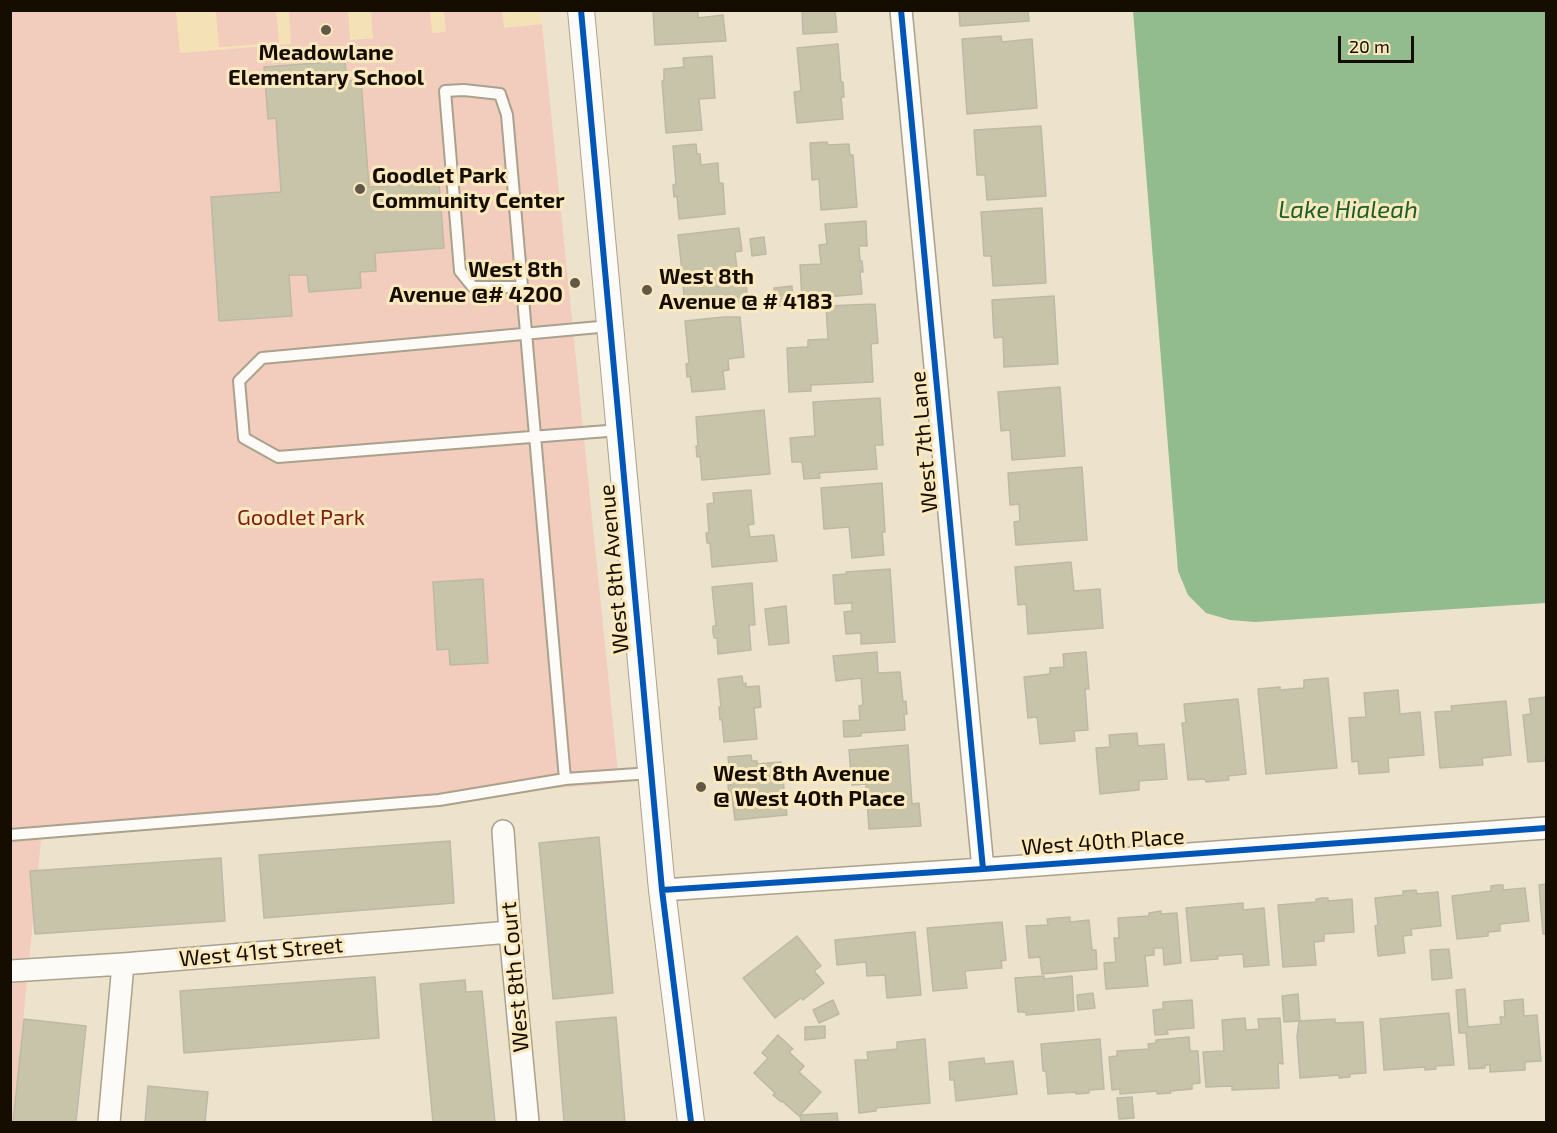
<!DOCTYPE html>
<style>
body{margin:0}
#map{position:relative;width:1557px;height:1133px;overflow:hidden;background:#ede3cc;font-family:"Exo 2",sans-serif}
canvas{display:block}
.frame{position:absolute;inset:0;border:12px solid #150d00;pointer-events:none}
.scale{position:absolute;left:1338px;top:36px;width:76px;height:27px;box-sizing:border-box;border:3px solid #150d00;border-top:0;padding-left:8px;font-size:18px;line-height:21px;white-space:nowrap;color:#150d00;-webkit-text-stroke:4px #fbe9be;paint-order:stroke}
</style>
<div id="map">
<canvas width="1557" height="1133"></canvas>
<div class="frame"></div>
<div class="scale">20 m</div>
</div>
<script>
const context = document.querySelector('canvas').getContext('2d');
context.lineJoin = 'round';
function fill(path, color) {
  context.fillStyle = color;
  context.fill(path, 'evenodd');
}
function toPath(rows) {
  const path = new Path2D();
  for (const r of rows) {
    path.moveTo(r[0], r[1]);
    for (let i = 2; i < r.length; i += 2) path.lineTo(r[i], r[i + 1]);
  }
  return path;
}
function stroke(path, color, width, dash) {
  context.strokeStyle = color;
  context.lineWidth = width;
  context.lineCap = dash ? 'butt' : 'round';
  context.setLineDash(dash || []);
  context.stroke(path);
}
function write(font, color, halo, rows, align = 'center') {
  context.font = font + ' "Exo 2",sans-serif';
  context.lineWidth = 6;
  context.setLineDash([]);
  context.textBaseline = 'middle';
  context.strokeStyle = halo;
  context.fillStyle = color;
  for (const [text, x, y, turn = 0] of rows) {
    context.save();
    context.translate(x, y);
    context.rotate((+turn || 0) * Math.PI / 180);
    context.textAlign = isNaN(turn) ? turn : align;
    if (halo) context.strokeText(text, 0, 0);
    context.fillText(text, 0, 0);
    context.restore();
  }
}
fill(toPath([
 [541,10,542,24,179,53,176,11]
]), '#f4e1b5');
fill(toPath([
 [11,11,176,11,180,53,291,44,289,11,348,11,350,40,373,38,371,11,430,11,432,33,446,32,444,11,502,11,504,28,542,24,619,783,42,831,13,1122,11,1122],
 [216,11,276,11,279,43,219,47]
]), '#f2cdbe');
fill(toPath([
 [1133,11,1546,11,1546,603,1255,622,1230,620,1206,613,1188,595,1178,571]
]), '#92bc8e');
const building = toPath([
 [653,10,698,10,698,18,723,15,726,41,655,45,653,10],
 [802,10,835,10,837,32,803,34,802,10],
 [959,10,1028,10,1029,21,960,26,959,10],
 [1001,36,1002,42,1032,39,1037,108,967,114,962,39,1001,36],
 [838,44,841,82,843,82,844,97,841,97,843,119,797,123,794,92,801,91,797,48,838,44],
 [712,56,715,98,699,99,702,130,666,133,662,81,664,81,664,69,684,67,683,58,712,56],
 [345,61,347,81,361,80,369,187,439,182,444,248,375,253,376,271,360,272,361,288,309,292,307,275,289,275,292,316,219,321,211,197,281,192,276,118,268,119,264,67,345,61],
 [1041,126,1046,196,987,200,985,175,977,175,974,130,1041,126],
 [827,142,828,145,849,144,850,155,853,155,857,207,821,210,819,179,812,180,810,143,827,142],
 [696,144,697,154,700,154,701,165,718,163,719,183,723,183,725,214,679,219,677,196,674,197,673,185,676,184,673,146,696,144],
 [1042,208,1046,283,993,286,991,256,984,256,981,212,1042,208],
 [866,221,867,246,859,246,860,261,862,261,863,272,860,272,862,294,802,299,800,265,821,264,819,245,827,244,825,224,866,221],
 [739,228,742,251,735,252,737,269,744,268,748,301,685,307,683,284,678,285,677,272,682,271,678,235,739,228],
 [764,237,766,254,752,256,750,239,764,237],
 [792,286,793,305,776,306,774,288,792,286],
 [1054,296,1058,364,1004,367,1003,337,994,338,992,300,1054,296],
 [875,304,878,343,871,344,873,382,811,385,811,391,789,392,787,348,808,347,808,340,828,339,826,306,875,304],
 [724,317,740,317,744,357,728,359,729,370,723,371,725,389,692,392,690,376,687,377,686,364,689,363,685,321,724,317],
 [1060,387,1065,456,1012,460,1010,430,1001,431,998,392,1060,387],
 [880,398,883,445,875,445,877,469,819,473,820,478,804,479,802,462,792,462,790,438,815,436,813,402,880,398],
 [764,410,770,474,702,480,700,456,697,457,696,446,698,446,696,417,764,410],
 [1082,467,1087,540,1016,545,1014,522,1020,521,1019,504,1010,505,1008,473,1082,467],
 [882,483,885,532,882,532,884,555,852,558,849,527,824,529,821,488,882,483],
 [751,490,754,524,748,525,750,537,774,535,777,561,712,567,710,543,707,543,706,533,709,533,707,504,714,503,713,493,751,490],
 [1071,562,1074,591,1100,589,1103,628,1028,634,1026,604,1018,605,1015,567,1071,562],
 [890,569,895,642,861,644,861,633,846,634,844,612,852,611,852,603,835,604,833,575,847,574,846,572,890,569],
 [483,579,488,663,450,665,449,649,437,650,433,582,483,579],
 [752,583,755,625,749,625,751,650,718,654,717,638,714,638,713,632,713,626,716,626,712,587,752,583],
 [786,606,789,643,769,645,765,609,786,606],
 [877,652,878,673,900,672,903,702,906,701,907,714,904,714,905,730,861,733,861,736,844,737,843,721,860,720,859,706,863,705,861,678,836,681,833,656,877,652],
 [1086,652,1089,689,1085,689,1088,730,1074,731,1075,741,1040,744,1037,717,1028,718,1024,677,1050,674,1050,668,1064,667,1063,654,1086,652],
 [742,676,743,684,746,683,746,687,759,686,761,707,754,708,757,739,724,742,722,719,720,720,719,707,721,707,718,679,742,676],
 [1328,678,1337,768,1266,774,1258,689,1280,687,1280,690,1304,688,1304,680,1328,678],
 [1398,690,1400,714,1420,712,1424,755,1388,758,1389,772,1359,774,1358,761,1352,762,1349,718,1366,717,1364,693,1398,690],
 [1546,697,1546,757,1545,757,1545,761,1528,762,1523,715,1531,714,1529,699,1546,697],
 [1238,699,1246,774,1228,776,1229,780,1206,782,1205,779,1188,780,1182,723,1186,723,1184,704,1238,699],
 [1506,701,1511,755,1482,758,1483,765,1440,768,1435,712,1452,711,1451,706,1506,701],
 [1137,733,1138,746,1164,744,1167,779,1139,781,1139,790,1100,794,1096,748,1110,747,1109,735,1137,733],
 [908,745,912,804,919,803,921,826,869,829,866,784,852,785,849,750,908,745],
 [751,755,752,761,757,761,757,764,781,762,787,815,735,820,732,797,729,797,728,785,731,785,728,757,751,755],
 [599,837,613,993,553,999,539,843,599,837],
 [450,841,454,903,264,918,259,855,450,841],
 [221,858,225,921,35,934,30,871,221,858],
 [1546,884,1546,934,1543,934,1539,885,1546,884],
 [1497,885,1503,885,1503,890,1525,888,1529,921,1500,924,1500,931,1488,932,1488,936,1457,939,1452,896,1491,891,1491,886,1497,885],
 [1416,890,1417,894,1438,892,1441,926,1411,929,1412,935,1403,936,1405,953,1378,956,1375,926,1378,925,1375,898,1403,895,1403,891,1416,890],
 [1322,898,1328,898,1328,901,1352,899,1354,932,1324,934,1324,941,1314,942,1316,965,1283,967,1278,905,1316,902,1316,899,1322,898],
 [1243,903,1243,910,1264,908,1269,965,1244,967,1243,954,1217,956,1218,959,1191,961,1186,908,1243,903],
 [1161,911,1161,914,1177,913,1181,963,1164,965,1163,948,1154,948,1154,955,1145,956,1148,986,1106,989,1104,963,1116,962,1114,938,1119,938,1118,918,1149,916,1149,913,1161,911],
 [1070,917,1070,922,1089,920,1092,950,1096,950,1097,969,1042,974,1040,957,1029,958,1026,926,1048,925,1047,919,1070,917],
 [1002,922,1006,960,1001,961,1002,968,965,971,967,988,933,991,927,928,1002,922],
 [915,932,921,995,887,998,885,975,867,976,866,962,837,965,835,940,915,932],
 [797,936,821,966,814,971,824,983,803,1000,801,998,775,1018,743,978,797,936],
 [1449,949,1452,978,1432,980,1430,950,1449,949],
 [1044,976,1044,979,1072,976,1074,1011,1026,1015,1026,1012,1018,1012,1015,978,1044,976],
 [375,977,379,1038,184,1053,180,991,375,977],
 [465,980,466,992,482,991,495,1122,433,1122,420,984,465,980],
 [1465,989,1468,1027,1501,1024,1500,1017,1505,1017,1504,1001,1523,999,1524,1016,1537,1015,1541,1061,1525,1062,1525,1070,1490,1072,1490,1065,1485,1065,1485,1068,1469,1069,1466,1033,1459,1033,1456,990,1465,989],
 [1093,993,1095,1008,1078,1010,1077,995,1093,993],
 [1298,994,1300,1021,1284,1022,1282,996,1298,994],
 [833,1000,839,1014,819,1023,813,1010,833,1000],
 [1192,1000,1194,1028,1167,1030,1168,1034,1155,1035,1153,1010,1163,1009,1163,1002,1192,1000],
 [1449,1013,1454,1065,1435,1066,1436,1069,1425,1070,1425,1067,1384,1070,1380,1019,1449,1013],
 [616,1017,625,1122,564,1122,556,1022,616,1017],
 [1245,1018,1246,1030,1259,1029,1258,1019,1280,1018,1283,1064,1278,1063,1279,1088,1232,1090,1232,1086,1206,1087,1203,1052,1224,1051,1222,1020,1245,1018],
 [24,1019,86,1026,76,1122,13,1122,24,1019],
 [1335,1019,1335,1023,1363,1022,1366,1073,1350,1074,1350,1077,1339,1078,1339,1075,1300,1078,1297,1037,1299,1021,1335,1019],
 [825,1026,825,1038,805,1040,805,1027,825,1026],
 [778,1035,793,1049,789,1052,804,1066,799,1072,821,1092,799,1116,782,1101,781,1102,773,1095,775,1093,754,1073,768,1058,762,1053,778,1035],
 [1189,1037,1190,1051,1198,1051,1200,1083,1192,1084,1192,1089,1170,1091,1171,1093,1157,1094,1157,1091,1120,1094,1120,1089,1112,1090,1109,1057,1117,1056,1117,1051,1149,1049,1148,1044,1156,1043,1156,1040,1189,1037],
 [925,1039,930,1103,876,1108,876,1111,859,1113,855,1060,868,1060,867,1052,897,1049,897,1042,925,1039],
 [1100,1039,1104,1089,1089,1090,1089,1093,1076,1094,1076,1092,1048,1094,1046,1071,1043,1071,1041,1044,1100,1039],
 [984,1058,985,1064,1013,1061,1017,1094,956,1101,954,1080,950,1080,949,1062,984,1058],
 [148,1086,208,1092,205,1122,145,1122,148,1086],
 [1132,1097,1134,1118,1119,1119,1117,1098,1132,1097],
 [837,1113,838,1122,801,1122,800,1115,837,1113]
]);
fill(building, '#c8c4a9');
stroke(building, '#bdb9a4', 1.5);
const service = toPath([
 [522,287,473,287,460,271,445,91,464,90,500,94,507,115,565,779],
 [610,326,262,358,239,381,244,438,278,457,620,430],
 [10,835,439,800,565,779,651,773]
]);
const minor = toPath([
 [901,10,983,869],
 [503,831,510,932,528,1122],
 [662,890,983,869,1546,828],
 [11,971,123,964,510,932],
 [109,1122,123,964]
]);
const tertiary = toPath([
 [581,10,662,890,691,1122]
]);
stroke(service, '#aaa18d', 14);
stroke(minor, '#aaa18d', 24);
stroke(tertiary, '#aaa18d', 28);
stroke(service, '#fcfbf7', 10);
stroke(minor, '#fcfbf7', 21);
stroke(tertiary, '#fcfbf7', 26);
stroke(toPath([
 [581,10,662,890,691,1122],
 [901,10,983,869],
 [662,890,983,869,1546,828]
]), '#0057b8', 6);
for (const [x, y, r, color] of [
 [326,30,6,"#615847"],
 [360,189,6,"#615847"],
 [575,283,6,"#615847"],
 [647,290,6,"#615847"],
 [701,787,6,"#615847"]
]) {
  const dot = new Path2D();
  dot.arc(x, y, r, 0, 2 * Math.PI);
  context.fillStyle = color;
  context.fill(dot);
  stroke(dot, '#fbe9be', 2);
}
write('bold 22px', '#150d00', '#fbe9be', [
 ["Meadowlane",326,53,"center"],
 ["Elementary School",326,78,"center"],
 ["Goodlet Park",372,176],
 ["Community Center",372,201],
 ["West 8th",563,270,"right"],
 ["Avenue @# 4200",563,295,"right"],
 ["West 8th",659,277],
 ["Avenue @ # 4183",659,302],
 ["West 8th Avenue",713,774],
 ["@ West 40th Place",713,799]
], 'left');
write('22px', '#150d00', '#fbe9be', [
 ["West 7th Lane",924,442,-95],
 ["West 8th Avenue",614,569,-95],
 ["West 40th Place",1103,842,-4],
 ["West 41st Street",261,952,-5],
 ["West 8th Court",515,977,-95]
]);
write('22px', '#7e1c18', '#fbe9be', [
 ["Goodlet Park",301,518]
]);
write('italic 24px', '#1a5e2a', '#fbe9be', [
 ["Lake Hialeah",1348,210]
]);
</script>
